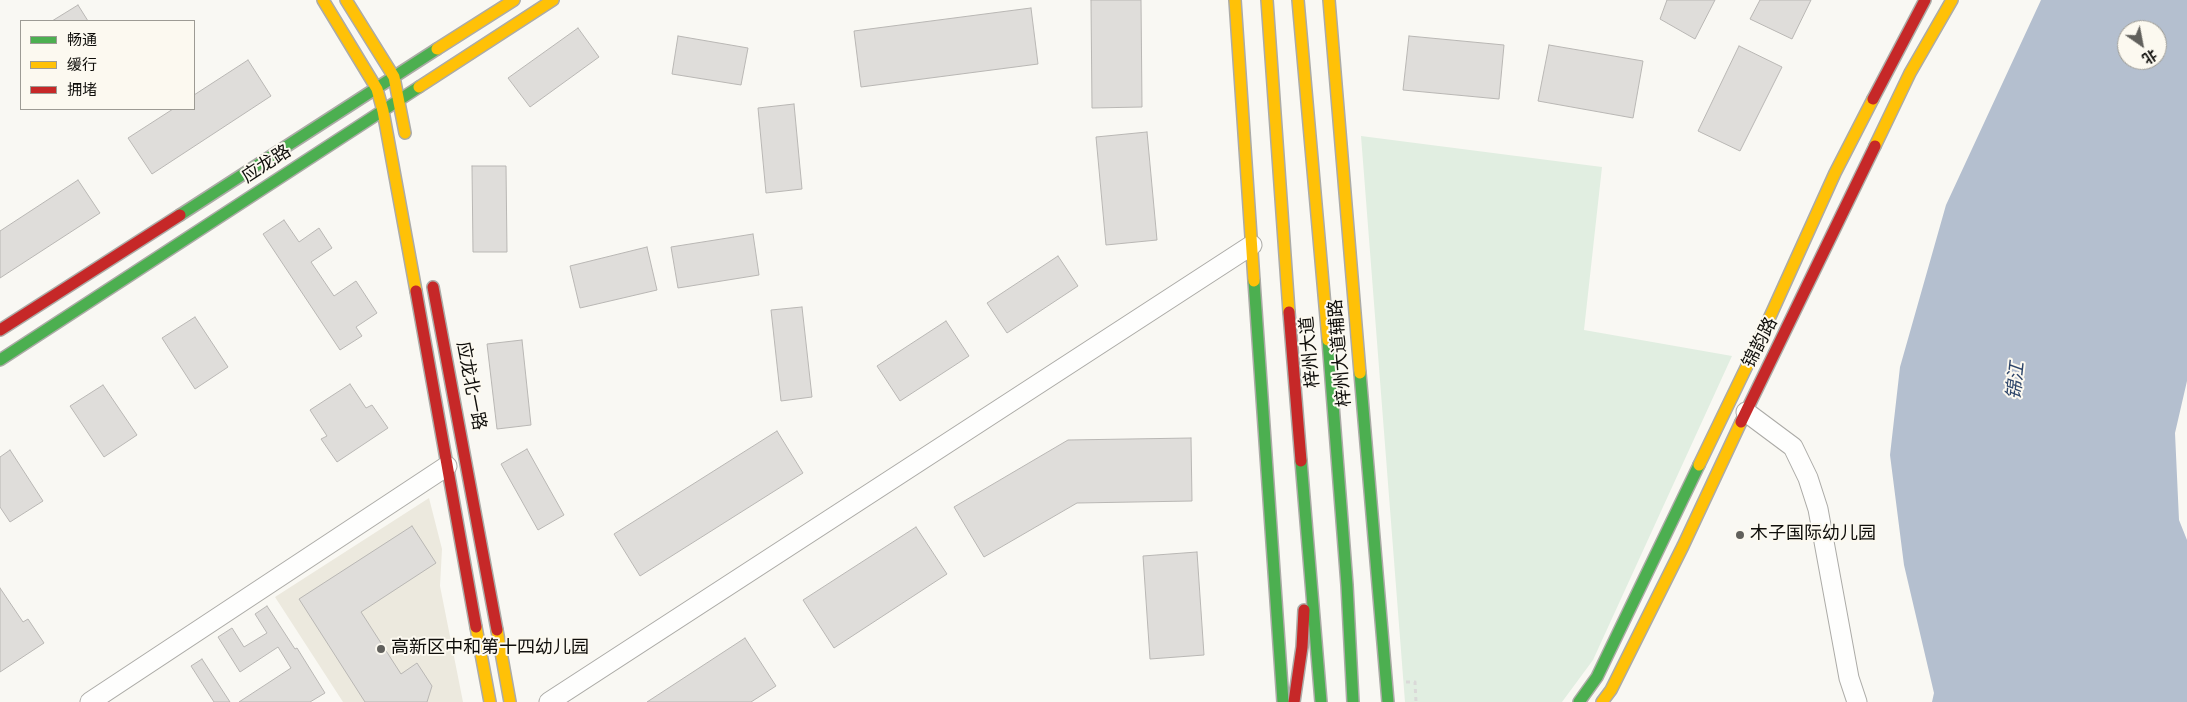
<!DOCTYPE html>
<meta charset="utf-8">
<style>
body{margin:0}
#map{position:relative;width:2187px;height:702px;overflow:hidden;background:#f9f8f3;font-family:Jost,"Noto Sans SC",sans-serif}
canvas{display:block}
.legend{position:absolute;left:20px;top:20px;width:175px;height:90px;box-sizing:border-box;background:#fcf9f0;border:1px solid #9d9b94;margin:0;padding:6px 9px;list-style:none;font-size:15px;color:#0f0e0b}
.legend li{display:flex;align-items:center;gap:10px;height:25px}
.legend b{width:25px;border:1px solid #9d9b94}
.north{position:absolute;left:2117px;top:20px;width:50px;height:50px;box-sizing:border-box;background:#fcf9f0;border:1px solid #9d9b94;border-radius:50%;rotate:147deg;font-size:14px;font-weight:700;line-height:20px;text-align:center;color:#0f0e0b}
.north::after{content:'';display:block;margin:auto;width:18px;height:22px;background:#61605c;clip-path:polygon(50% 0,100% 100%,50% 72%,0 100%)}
</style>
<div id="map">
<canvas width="2187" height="702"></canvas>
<ul class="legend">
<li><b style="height:6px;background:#4caf50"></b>畅通</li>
<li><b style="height:6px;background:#ffc107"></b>缓行</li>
<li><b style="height:6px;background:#c62828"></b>拥堵</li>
</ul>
<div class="north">北</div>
</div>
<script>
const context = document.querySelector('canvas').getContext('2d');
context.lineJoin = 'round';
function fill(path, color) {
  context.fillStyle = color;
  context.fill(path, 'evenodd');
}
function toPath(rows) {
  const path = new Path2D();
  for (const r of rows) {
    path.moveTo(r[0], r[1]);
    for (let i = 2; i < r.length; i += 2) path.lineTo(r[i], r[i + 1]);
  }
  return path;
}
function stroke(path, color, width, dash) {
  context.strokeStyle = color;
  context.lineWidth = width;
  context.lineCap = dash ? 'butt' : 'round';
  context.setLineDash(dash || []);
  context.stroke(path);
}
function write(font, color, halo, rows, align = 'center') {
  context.font = font + ' Jost,"Noto Sans SC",sans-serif';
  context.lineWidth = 4;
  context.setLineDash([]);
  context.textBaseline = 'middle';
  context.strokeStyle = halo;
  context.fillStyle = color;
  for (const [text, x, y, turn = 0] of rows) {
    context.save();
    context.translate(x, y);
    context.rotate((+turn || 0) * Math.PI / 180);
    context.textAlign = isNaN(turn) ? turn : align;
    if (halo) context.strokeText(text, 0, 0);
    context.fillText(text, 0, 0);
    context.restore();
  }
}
fill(toPath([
 [429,498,442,549,440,586,463,702,343,702,275,597]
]), '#ece9de');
fill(toPath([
 [1361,136,1602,167,1584,330,1732,356,1593,660,1562,702,1405,702]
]), '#e1eee1');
fill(toPath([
 [2041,0,2187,0,2187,381,2175,433,2179,520,2187,540,2187,702,1932,702,1934,693,1904,565,1890,455,1900,367,1946,205],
 [2127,30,2157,30,2157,60,2127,60]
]), '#b4bfcf');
const building = toPath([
 [1091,0,1141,0,1142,107,1092,108,1091,0],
 [1667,0,1715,0,1695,39,1660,19,1667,0],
 [1760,0,1811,0,1792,39,1750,19,1760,0],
 [78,5,88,21,52,21,78,5],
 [1031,8,1038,64,861,87,854,31,1031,8],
 [578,28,599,57,530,107,508,78,578,28],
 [678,36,748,48,741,85,672,74,678,36],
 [1409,36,1504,45,1499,99,1403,90,1409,36],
 [1549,45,1643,61,1633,118,1538,101,1549,45],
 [1739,46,1782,67,1740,151,1698,131,1739,46],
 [248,60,271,96,152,174,128,138,173,109,194,109,194,95,248,60],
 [794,104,802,189,766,193,758,108,794,104],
 [1147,132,1157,240,1106,245,1096,137,1147,132],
 [472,166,506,166,507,252,473,252,472,166],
 [78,180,100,213,0,278,0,231,78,180],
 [284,220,299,242,319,228,332,248,311,262,334,296,356,281,377,313,356,327,362,336,340,350,263,234,284,220],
 [753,234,759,275,678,288,671,247,753,234],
 [647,247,657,290,580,308,570,266,647,247],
 [1058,256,1078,286,1007,333,987,303,1058,256],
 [802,307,812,397,781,401,771,310,802,307],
 [195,317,228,367,195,389,162,338,195,317],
 [946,321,969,356,900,401,877,366,946,321],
 [522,340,531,425,497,429,487,344,522,340],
 [350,384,366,408,372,405,388,428,337,462,321,439,327,436,310,410,350,384],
 [103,385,137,435,104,457,70,406,103,385],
 [777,431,803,473,640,576,614,534,777,431],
 [1191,438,1192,501,1077,503,984,557,954,507,1068,440,1191,438],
 [527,449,564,515,538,530,501,464,527,449],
 [10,450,43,501,10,522,0,507,0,457,10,450],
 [412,526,436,563,361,612,401,674,417,663,432,686,427,702,365,702,299,599,412,526],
 [916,527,947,574,834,648,803,600,916,527],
 [1197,552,1204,655,1150,659,1143,556,1197,552],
 [0,588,23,622,28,619,44,643,0,672,0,588],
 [267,606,295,649,297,648,325,693,310,702,239,702,291,668,278,647,240,672,218,637,232,628,244,647,267,633,255,614,267,606],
 [745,638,776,686,751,702,647,702,745,638],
 [202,659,230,702,214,702,191,666,202,659]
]);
fill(building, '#dfddda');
stroke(building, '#b9b7b4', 1);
const street = toPath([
 [1746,412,1793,447,1808,478,1818,509,1849,678,1857,702],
 [90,702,447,466],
 [549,702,1252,245]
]);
const fast = toPath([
 [180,215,437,49],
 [1254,281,1283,702],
 [1328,340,1347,585,1353,702],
 [0,360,419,87],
 [1360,373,1388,702],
 [1301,461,1321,702],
 [1579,702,1597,677,1699,465]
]);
const slow = toPath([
 [323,0,377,89,383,111,416,291],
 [346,0,394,77,405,133],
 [1235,0,1254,281],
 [1267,0,1289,312],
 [1298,0,1328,340],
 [1329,0,1360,373],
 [437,49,514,0],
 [419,87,553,0],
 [1875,146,1910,73,1952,0],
 [1699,465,1759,341,1835,173,1873,99],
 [476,627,490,702],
 [497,630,510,702],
 [1602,702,1611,690,1683,546,1741,422]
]);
const jam = toPath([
 [1873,99,1925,0],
 [433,287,497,630],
 [416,291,476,627],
 [1289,312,1301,461],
 [0,330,180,215],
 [1741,422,1875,146],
 [1294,702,1302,647,1304,610]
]);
stroke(street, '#acaba7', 21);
stroke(fast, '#acaba7', 14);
stroke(slow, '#acaba7', 14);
stroke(jam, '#acaba7', 14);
stroke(toPath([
 [1406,682,1415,682,1416,702]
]), '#dad9d8', 3, [4, 4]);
stroke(street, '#fefefd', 19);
stroke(fast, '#4caf50', 11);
stroke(slow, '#ffc107', 11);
stroke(jam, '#c62828', 11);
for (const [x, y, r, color] of [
 [1740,535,5,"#61605c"],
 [381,649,5,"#61605c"]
]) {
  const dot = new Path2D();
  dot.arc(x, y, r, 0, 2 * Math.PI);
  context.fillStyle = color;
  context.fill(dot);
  stroke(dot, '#fcf9f0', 2);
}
write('18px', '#0f0e0b', '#fcf9f0', [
 ["应龙路",267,165,-33],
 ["锦韵路",1761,343,-63],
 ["梓州大道",1311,352,-95],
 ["梓州大道辅路",1341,353,-95],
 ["应龙北一路",470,386,79]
]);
write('18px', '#0f0e0b', '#fcf9f0', [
 ["木子国际幼儿园",1750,535],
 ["高新区中和第十四幼儿园",391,649]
], 'left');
write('italic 19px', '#2d456a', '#fcf9f0', [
 ["锦江",2017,381,-84]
]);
</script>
